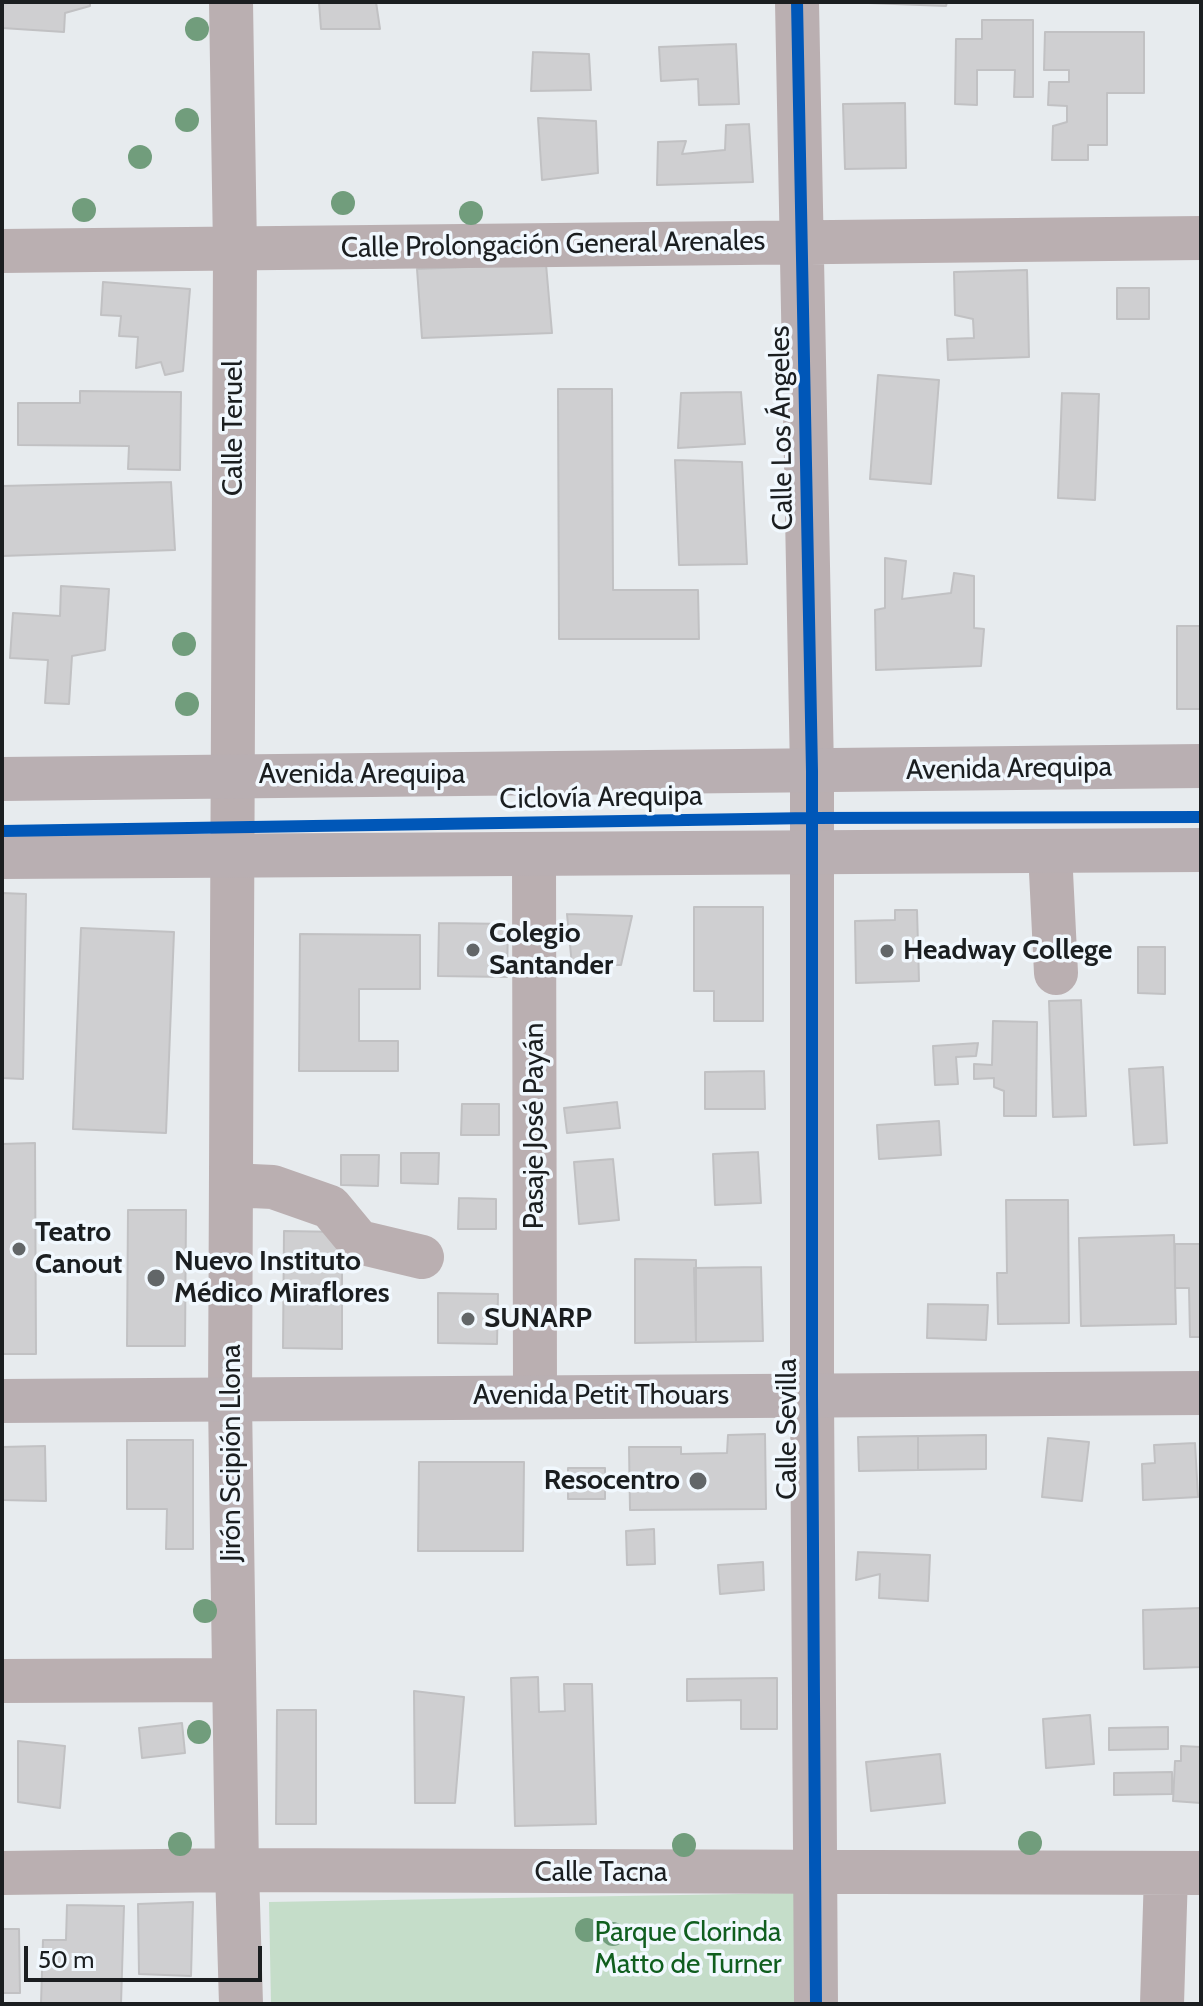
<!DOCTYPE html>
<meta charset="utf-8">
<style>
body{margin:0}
#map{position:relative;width:1203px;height:2006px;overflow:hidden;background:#e7ebee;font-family:Cabin,sans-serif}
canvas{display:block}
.frame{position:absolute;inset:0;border:4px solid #1b1e20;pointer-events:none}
.scale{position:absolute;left:24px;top:1946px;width:238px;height:36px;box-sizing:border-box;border:4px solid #1b1e20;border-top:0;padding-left:10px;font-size:24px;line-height:28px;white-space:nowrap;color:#1b1e20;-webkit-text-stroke:6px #f1f8fe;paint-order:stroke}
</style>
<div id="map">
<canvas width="1203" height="2006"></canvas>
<div class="frame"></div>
<div class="scale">50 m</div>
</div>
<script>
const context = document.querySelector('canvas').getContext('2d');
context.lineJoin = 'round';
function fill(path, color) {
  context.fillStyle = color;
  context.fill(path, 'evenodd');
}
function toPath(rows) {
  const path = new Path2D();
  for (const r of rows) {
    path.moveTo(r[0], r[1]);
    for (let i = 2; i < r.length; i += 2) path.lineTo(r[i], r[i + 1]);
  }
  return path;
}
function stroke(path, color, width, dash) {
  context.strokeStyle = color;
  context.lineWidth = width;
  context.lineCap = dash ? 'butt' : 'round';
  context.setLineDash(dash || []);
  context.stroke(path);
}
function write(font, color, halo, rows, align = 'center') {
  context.font = font + ' Cabin,sans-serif';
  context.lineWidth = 7;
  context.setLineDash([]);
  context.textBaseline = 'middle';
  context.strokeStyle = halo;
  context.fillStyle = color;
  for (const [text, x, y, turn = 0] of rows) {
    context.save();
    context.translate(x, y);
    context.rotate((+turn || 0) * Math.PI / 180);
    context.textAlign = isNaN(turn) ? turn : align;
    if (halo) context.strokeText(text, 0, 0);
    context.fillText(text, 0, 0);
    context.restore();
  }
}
fill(toPath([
 [798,1893,796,2004,271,2004,269,1902]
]), '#c5ddc9');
const building = toPath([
 [2,2,90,2,90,6,65,13,64,32,2,28,2,2],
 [319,2,376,2,380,29,321,29,319,2],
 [843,2,947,2,946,6,843,2],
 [982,20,1033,20,1033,97,1014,97,1015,70,977,70,977,105,955,104,956,39,982,39,982,20],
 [1045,32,1144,32,1144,93,1107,93,1107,145,1088,145,1088,160,1052,160,1053,126,1067,122,1067,106,1048,105,1049,82,1069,82,1069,70,1044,70,1045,32],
 [736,44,739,104,699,105,698,79,661,81,659,47,736,44],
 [533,52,589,54,591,90,531,91,533,52],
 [905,103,906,168,845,169,843,104,905,103],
 [538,118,596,121,598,173,542,180,538,118],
 [749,124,753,182,657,185,658,142,686,141,682,154,725,150,726,125,749,124],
 [546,264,552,333,422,338,417,269,546,264],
 [1027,270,1029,357,948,360,947,339,974,338,973,319,955,315,954,272,1027,270],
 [103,282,190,289,183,371,165,375,161,362,136,368,138,337,119,336,121,316,101,315,103,282],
 [1117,288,1149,288,1149,319,1117,319,1117,288],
 [878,375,939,380,931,484,870,479,878,375],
 [558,389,612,389,613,590,698,590,699,639,559,639,558,389],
 [80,391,181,392,180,470,128,469,129,446,18,445,18,403,80,403,80,391],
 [741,392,745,444,678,448,681,393,741,392],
 [1062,393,1099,394,1095,500,1058,498,1062,393],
 [675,460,742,462,747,564,679,565,675,460],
 [171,482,175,550,2,556,2,486,171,482],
 [885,558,906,561,902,599,951,593,954,573,974,576,974,628,984,629,981,666,876,670,875,610,885,608,885,558],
 [61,586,109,589,105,650,72,656,69,704,45,703,48,660,10,658,13,613,60,616,61,586],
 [1177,626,1201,626,1201,709,1177,709,1177,626],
 [2,893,26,894,23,1079,2,1078,2,893],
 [694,907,763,907,763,1021,714,1021,714,991,694,991,694,907],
 [895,910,917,910,919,981,856,983,855,921,895,920,895,910],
 [567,914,632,916,621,965,572,965,567,914],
 [439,923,508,924,507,977,438,976,439,923],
 [81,928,174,932,166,1133,73,1129,81,928],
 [300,934,420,935,420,989,359,989,359,1041,398,1041,398,1071,299,1071,300,934],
 [1138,947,1165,947,1165,994,1138,993,1138,947],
 [1081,1000,1086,1116,1053,1117,1049,1001,1081,1000],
 [993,1021,1037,1022,1036,1116,1004,1116,1004,1091,994,1087,994,1078,974,1079,974,1064,992,1065,993,1021],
 [978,1043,976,1056,956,1057,958,1084,935,1085,933,1046,978,1043],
 [1163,1067,1167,1143,1134,1145,1129,1069,1163,1067],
 [764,1071,765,1109,705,1109,705,1072,764,1071],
 [617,1102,620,1128,567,1133,564,1108,617,1102],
 [462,1104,499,1104,499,1135,461,1135,462,1104],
 [939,1121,941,1155,879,1159,877,1125,939,1121],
 [35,1143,36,1354,2,1354,2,1144,35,1143],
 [758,1152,761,1203,715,1205,713,1154,758,1152],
 [401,1153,439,1153,438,1184,401,1183,401,1153],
 [341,1155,379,1155,378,1186,341,1185,341,1155],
 [613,1159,619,1220,579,1224,574,1162,613,1159],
 [459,1198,496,1199,496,1229,458,1229,459,1198],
 [1006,1200,1068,1200,1069,1323,998,1324,997,1273,1007,1273,1006,1200],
 [128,1210,186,1210,185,1346,127,1346,128,1210],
 [284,1231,342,1232,342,1349,283,1348,284,1231],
 [1174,1235,1176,1324,1081,1326,1079,1238,1174,1235],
 [1175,1244,1201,1244,1201,1337,1190,1337,1189,1288,1175,1288,1175,1244],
 [635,1259,696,1260,696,1342,635,1343,635,1259],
 [761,1267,763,1341,696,1342,694,1268,761,1267],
 [438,1293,498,1294,497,1344,438,1343,438,1293],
 [928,1304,988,1305,986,1340,927,1338,928,1304],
 [765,1434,766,1509,630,1510,629,1447,681,1447,681,1454,727,1453,728,1435,765,1434],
 [986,1435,986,1469,918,1470,918,1436,986,1435],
 [918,1436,918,1470,859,1471,858,1437,918,1436],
 [1048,1438,1089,1442,1082,1501,1042,1497,1048,1438],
 [127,1440,193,1440,193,1549,166,1549,167,1509,127,1509,127,1440],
 [1195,1443,1198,1497,1143,1500,1142,1464,1155,1463,1154,1445,1195,1443],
 [45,1446,46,1501,2,1500,2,1447,45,1446],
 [419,1462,524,1462,523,1551,418,1551,419,1462],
 [568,1468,605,1468,605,1499,568,1499,568,1468],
 [654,1529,655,1564,627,1565,626,1531,654,1529],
 [858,1552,930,1555,928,1601,879,1598,880,1574,856,1580,858,1552],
 [763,1562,764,1590,720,1594,718,1565,763,1562],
 [1201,1608,1201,1667,1144,1669,1143,1610,1201,1608],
 [538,1677,539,1712,565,1711,564,1684,592,1684,596,1824,515,1826,511,1678,538,1677],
 [777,1678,777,1729,741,1729,741,1700,687,1701,687,1679,777,1678],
 [414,1691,464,1697,455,1803,415,1803,414,1691],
 [277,1710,316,1710,316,1824,276,1824,277,1710],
 [1090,1715,1094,1764,1046,1768,1043,1719,1090,1715],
 [182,1723,185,1753,142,1758,139,1728,182,1723],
 [1168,1727,1168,1749,1109,1750,1109,1728,1168,1727],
 [18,1741,65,1746,60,1808,18,1802,18,1741],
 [1181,1746,1201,1747,1201,1803,1173,1801,1175,1761,1181,1761,1181,1746],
 [940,1754,945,1803,871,1811,866,1762,940,1754],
 [1172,1772,1172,1794,1114,1795,1114,1773,1172,1772],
 [193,1902,191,1976,139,1974,138,1904,193,1902],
 [67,1905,124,1906,121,2004,41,2004,43,1940,66,1940,67,1905],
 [2,1929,19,1929,20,1993,2,1993,2,1929]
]);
fill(building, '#cfcfd1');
stroke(building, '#c1c1c3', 2);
stroke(toPath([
 [231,2,235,250,230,1401,237,1870,241,2004],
 [797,2,812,771,812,1395,816,2004],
 [2,251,1201,238],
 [1050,852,1056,973],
 [534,855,535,1396],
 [231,1185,273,1187,330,1207,359,1242,422,1257],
 [2,1681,234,1680],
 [2,1873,237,1870,1201,1873],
 [1162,2004,1166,1873]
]), '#baafb1', 44);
stroke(toPath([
 [2,779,1201,766],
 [2,857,1201,850],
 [2,1401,1201,1393]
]), '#b9afb2', 44);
stroke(toPath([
 [797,2,812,771,812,1395,816,2004],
 [2,831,811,818,1201,817]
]), '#0057b8', 12);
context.fillStyle = '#719d7c';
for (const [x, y] of [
 [197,29],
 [187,120],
 [140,157],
 [343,203],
 [84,210],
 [471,213],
 [184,644],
 [187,704],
 [205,1611],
 [199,1732],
 [1030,1843],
 [180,1844],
 [684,1845],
 [587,1930],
 [613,1934]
]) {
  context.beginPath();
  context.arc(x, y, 12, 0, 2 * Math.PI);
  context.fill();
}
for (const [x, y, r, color] of [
 [473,950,8,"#626668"],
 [887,951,8,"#626668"],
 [19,1249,8,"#626668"],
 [156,1278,10,"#626668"],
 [468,1319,8,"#626668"],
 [698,1481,10,"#626668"]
]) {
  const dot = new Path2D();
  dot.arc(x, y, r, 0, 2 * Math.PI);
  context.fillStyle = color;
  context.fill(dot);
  stroke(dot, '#f1f8fe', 3);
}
write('28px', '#1b1e20', '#f1f8fe', [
 ["Calle Prolongación General Arenales",553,245,-1],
 ["Calle Teruel",234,428,-90],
 ["Calle Los Ángeles",782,428,-91],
 ["Avenida Arequipa",1009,769,-1],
 ["Avenida Arequipa",362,775],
 ["Ciclovía Arequipa",601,798,-1],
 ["Pasaje José Payán",535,1126,-90],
 ["Avenida Petit Thouars",601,1396],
 ["Calle Sevilla",788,1429,-90],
 ["Jirón Scipión Llona",232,1453,-90],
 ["Calle Tacna",601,1873]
]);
write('bold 28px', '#1b1e20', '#f1f8fe', [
 ["Colegio",489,934],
 ["Santander",489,966],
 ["Headway College",903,951],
 ["Teatro",35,1233],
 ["Canout",35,1265],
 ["Nuevo Instituto",174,1262],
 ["Médico Miraflores",174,1294],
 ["SUNARP",484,1319],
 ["Resocentro",680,1481,"right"]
], 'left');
write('28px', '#105e1f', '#f1f8fe', [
 ["Parque Clorinda",688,1933],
 ["Matto de Turner",688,1965]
]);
</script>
